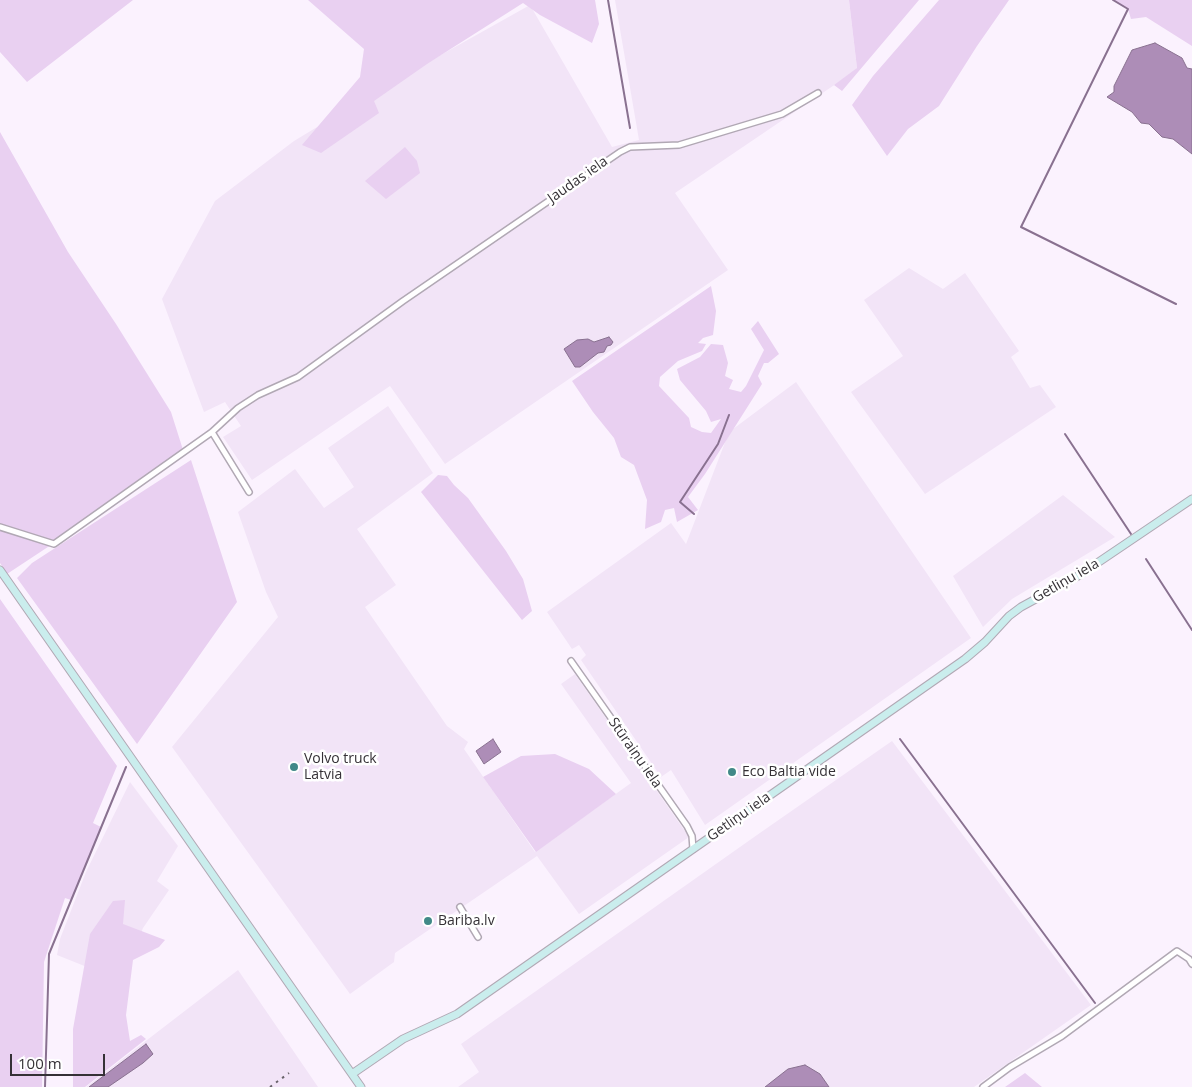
<!DOCTYPE html>
<meta charset="utf-8">
<style>
body{margin:0}
#map{position:relative;width:1192px;height:1087px;overflow:hidden;background:#fbf2fe;font-family:"Open Sans",sans-serif}
canvas{display:block}
.scale{position:absolute;left:10px;top:1054px;width:95px;height:22px;box-sizing:border-box;border:2px solid #353136;border-top:0;padding-left:6px;font-size:15px;line-height:18px;white-space:nowrap;color:#353136;-webkit-text-stroke:4px #fff;paint-order:stroke}
</style>
<div id="map">
<canvas width="1192" height="1087"></canvas>
<div class="scale">100 m</div>
</div>
<script>
const context = document.querySelector('canvas').getContext('2d');
context.lineJoin = 'round';
function fill(path, color) {
  context.fillStyle = color;
  context.fill(path, 'evenodd');
}
function toPath(rows) {
  const path = new Path2D();
  for (const r of rows) {
    path.moveTo(r[0], r[1]);
    for (let i = 2; i < r.length; i += 2) path.lineTo(r[i], r[i + 1]);
  }
  return path;
}
function stroke(path, color, width, dash) {
  context.strokeStyle = color;
  context.lineWidth = width;
  context.lineCap = dash ? 'butt' : 'round';
  context.setLineDash(dash || []);
  context.stroke(path);
}
function write(font, color, halo, rows, align = 'center') {
  context.font = font + ' "Open Sans",sans-serif';
  context.lineWidth = 5;
  context.setLineDash([]);
  context.textBaseline = 'middle';
  context.strokeStyle = halo;
  context.fillStyle = color;
  for (const [text, x, y, turn = 0] of rows) {
    context.save();
    context.translate(x, y);
    context.rotate((+turn || 0) * Math.PI / 180);
    context.textAlign = isNaN(turn) ? turn : align;
    if (halo) context.strokeText(text, 0, 0);
    context.fillText(text, 0, 0);
    context.restore();
  }
}
fill(toPath([
 [615,0,849,0,857,68,855,71,675,193,728,270,445,464,390,386,252,480,223,437,241,426,225,402,204,412,162,299,215,201,294,141,380,89,530,5,612,147,639,140],
 [909,268,943,289,965,273,1019,351,1011,357,1030,388,1040,385,1056,407,925,494,851,392,903,356,864,300],
 [796,382,971,638,705,825,671,770,661,777,581,660,586,655,579,645,572,649,547,612,671,523,686,544,729,432],
 [388,406,433,473,357,529,396,585,365,607,447,726,468,742,464,749,535,852,631,783,561,684,575,674,689,837,579,914,537,856,395,953,394,962,350,994,172,747,278,617,266,592,238,512,295,469,324,508,354,487,328,448],
 [1063,495,1115,537,1012,599,983,627,953,576],
 [892,741,1091,1005,974,1087,458,1087,479,1072,461,1044,757,835],
 [130,782,178,846,157,881,169,890,143,928,122,981,57,955,60,939,86,872],
 [238,970,318,1087,86,1087]
]), '#f2e4f7');
fill(toPath([
 [0,0,133,0,27,82,0,52],
 [308,0,595,0,599,24,592,43,540,15,523,3,427,64,374,101,379,113,321,153,302,145,360,77,364,49],
 [849,0,919,0,842,91,834,85,857,68],
 [939,0,1009,0,977,46,939,106,908,129,887,156,852,105,873,76],
 [1113,0,1192,0,1192,46,1146,17,1131,19,1128,9],
 [0,132,68,252,116,324,171,412,184,453,154,477,7,574,0,563],
 [405,147,417,161,420,173,386,199,365,181],
 [711,286,716,311,713,335,703,338,698,343,706,344,702,351,678,361,660,377,659,386,689,418,691,427,702,432,711,433,721,419,711,422,706,411,680,380,677,369,700,357,711,344,723,345,728,363,725,376,733,380,729,389,741,392,746,386,764,350,751,329,758,321,779,354,768,363,764,363,758,376,762,384,705,474,688,497,698,510,677,522,674,508,665,510,661,522,645,529,647,500,634,465,621,457,614,438,593,412,572,381],
 [191,460,237,602,137,744,17,578,32,563],
 [438,475,447,476,454,485,468,498,506,551,523,579,532,611,522,620,421,492],
 [0,599,117,766,93,823,101,827,71,900,65,898,44,962,42,1087,0,1087],
 [555,754,589,769,616,794,536,852,483,777,521,756],
 [125,900,123,924,165,940,159,947,133,960,126,1015,130,1041,141,1035,146,1039,85,1087,73,1087,73,1029,90,934,113,901],
 [1025,1073,1042,1087,1005,1087]
]), '#e9d0f1');
const water = toPath([
 [1155,43,1182,58,1187,68,1192,69,1192,154,1173,139,1162,137,1149,124,1141,123,1132,112,1107,97,1114,92,1114,86,1132,50,1155,43],
 [609,337,613,342,611,345,607,346,604,352,598,353,580,367,575,367,564,349,577,340,588,339,594,342,609,337],
 [493,739,501,752,484,764,476,751,493,739],
 [146,1044,153,1054,143,1063,108,1087,89,1087,146,1044],
 [805,1065,820,1074,829,1087,765,1087,788,1069,805,1065]
]);
fill(water, '#ad8db7');
stroke(water, '#897190', 1);
stroke(toPath([
 [608,0,630,128],
 [1113,0,1128,9,1021,227,1176,304],
 [1065,434,1131,534],
 [694,514,680,502,718,444,729,415],
 [1146,559,1192,630],
 [900,739,1095,1003],
 [45,1087,49,954,126,767]
]), '#897190', 2);
const street = toPath([
 [212,432,249,492],
 [0,527,54,544,212,432,238,408,258,395,298,377,403,301,620,152,630,147,679,145,782,114,818,93],
 [571,661,687,826,692,836,693,849],
 [460,907,478,937],
 [983,1087,1010,1067,1062,1036,1177,951,1189,959,1192,964]
]);
const secondary = toPath([
 [0,570,361,1087],
 [352,1074,403,1039,457,1014,965,659,985,642,1009,616,1021,607,1078,576,1192,499]
]);
stroke(street, '#b1a8b4', 8);
stroke(secondary, '#b1a8b4', 9);
stroke(street, '#fff', 5);
stroke(secondary, '#caeded', 7);
stroke(toPath([
 [270,1087,289,1073]
]), '#686269', 2, [2.5, 5]);
for (const [x, y, r, color] of [
 [294,767,5,"#418988"],
 [732,772,5,"#418988"],
 [428,921,5,"#418988"]
]) {
  const dot = new Path2D();
  dot.arc(x, y, r, 0, 2 * Math.PI);
  context.fillStyle = color;
  context.fill(dot);
  stroke(dot, '#fff', 2);
}
write('14px', '#353136', '#fff', [
 ["Jaudas iela",578,180,-35],
 ["Getliņu iela",1066,581,-30],
 ["Stūraiņu iela",635,753,55],
 ["Getliņu iela",739,817,-35]
]);
write('14px', '#353136', '#fff', [
 ["Volvo truck",304,759],
 ["Latvia",304,775],
 ["Eco Baltia vide",742,772],
 ["Bariba.lv",438,921]
], 'left');
</script>
